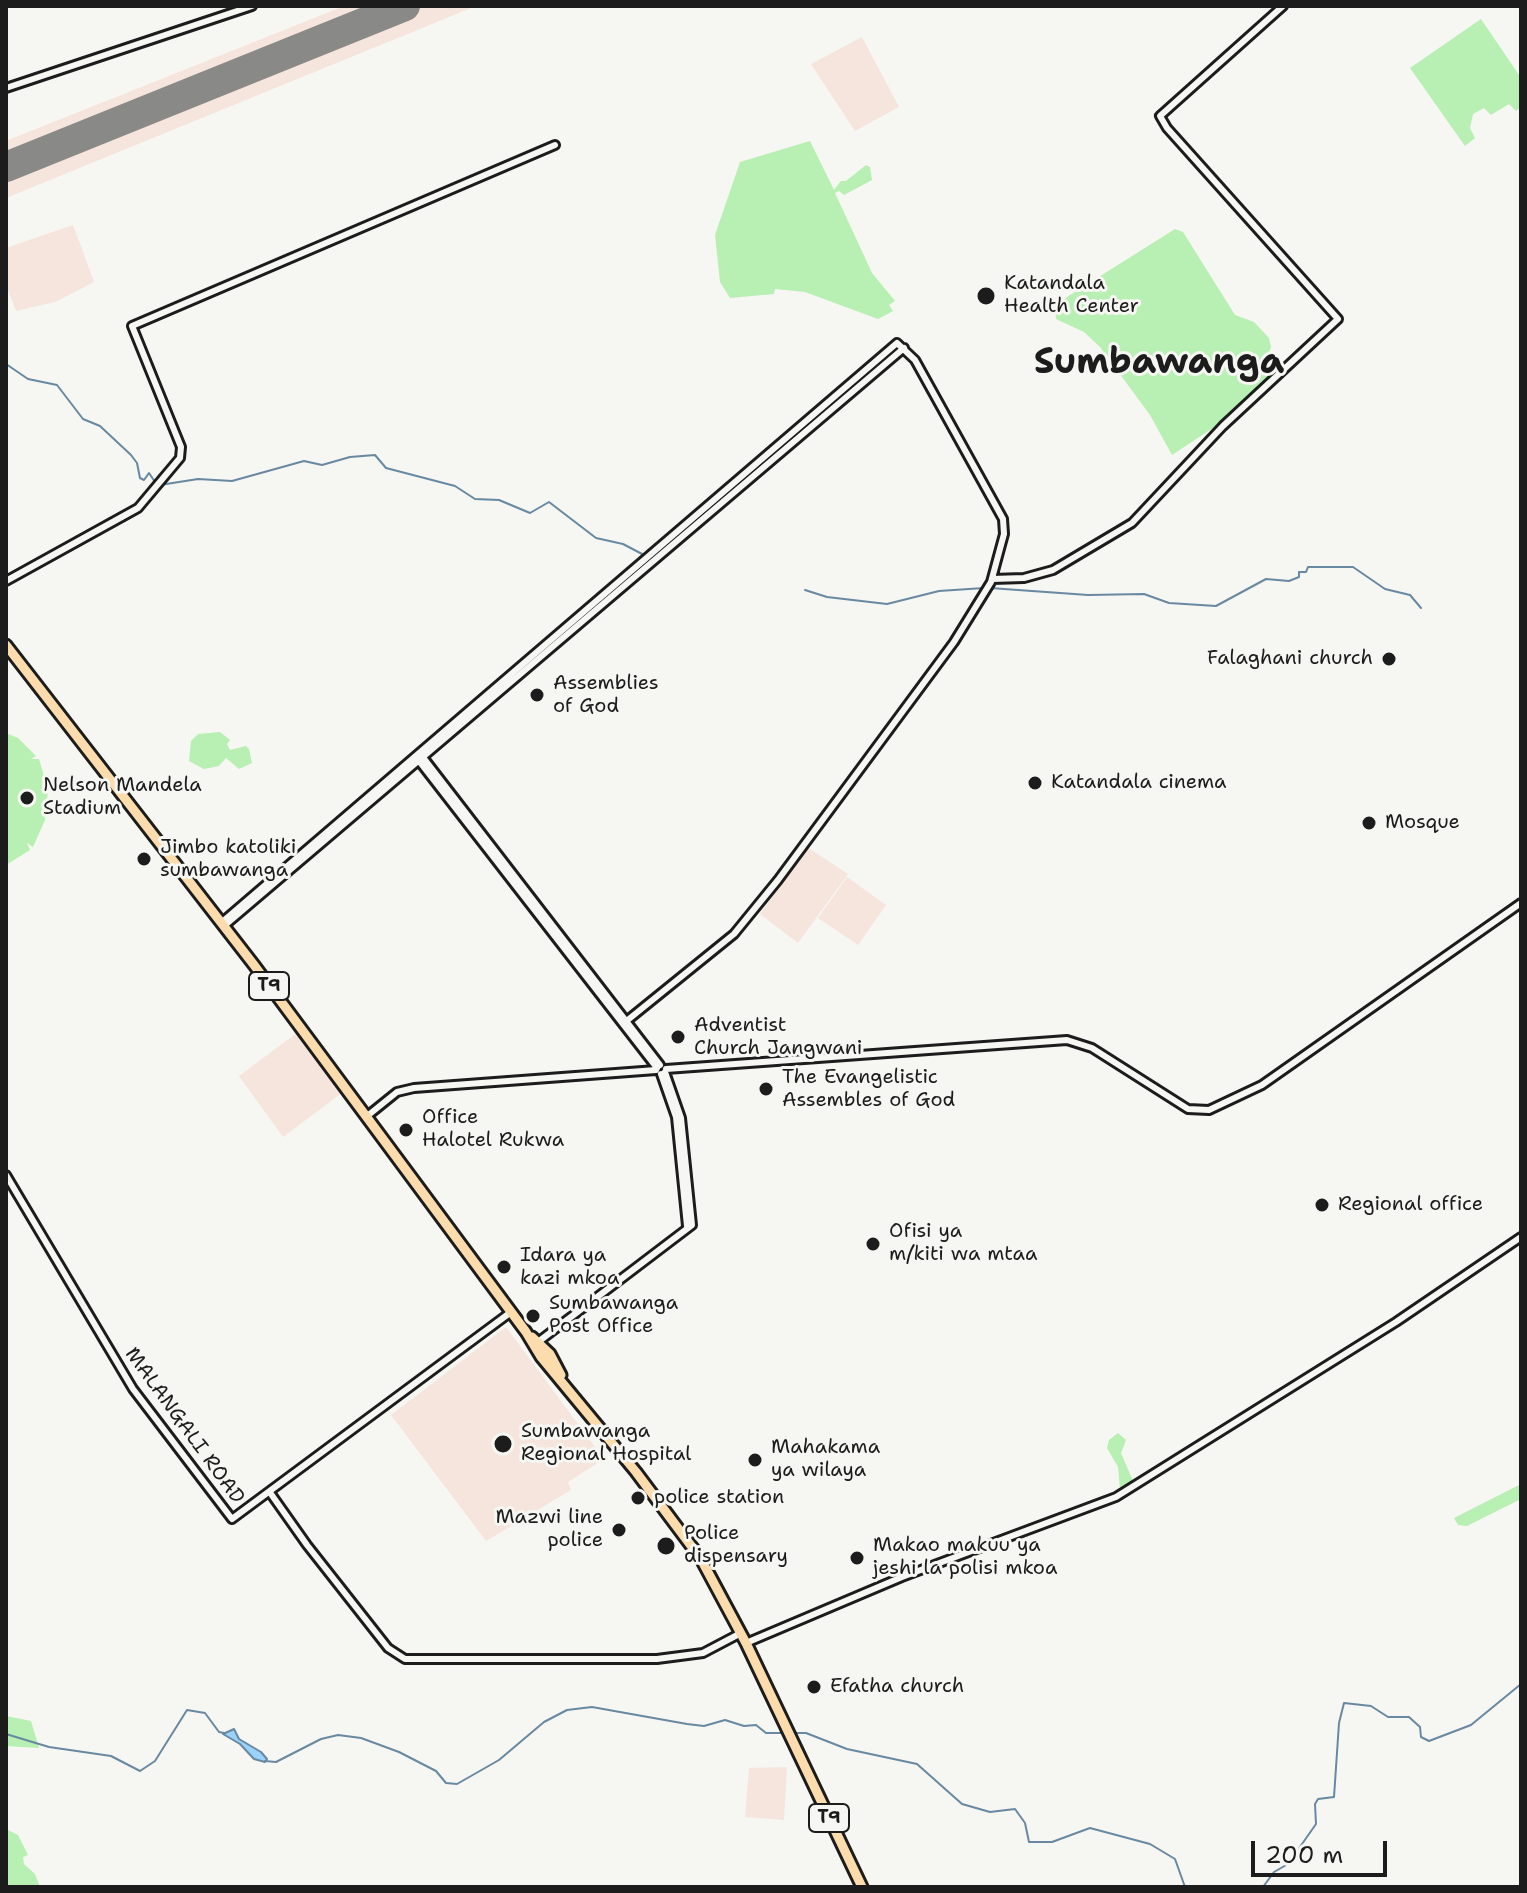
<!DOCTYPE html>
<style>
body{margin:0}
#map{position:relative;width:1527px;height:1893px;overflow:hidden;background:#f6f6f2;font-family:"Shantell Sans",sans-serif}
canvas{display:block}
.frame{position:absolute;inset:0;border:8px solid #1c1c1c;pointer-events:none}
.scale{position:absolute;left:1251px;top:1841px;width:136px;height:36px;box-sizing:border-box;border:4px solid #1c1c1c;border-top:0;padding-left:10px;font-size:24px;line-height:28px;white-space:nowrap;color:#1c1c1c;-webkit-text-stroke:6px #f6f6f2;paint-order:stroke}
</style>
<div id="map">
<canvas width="1527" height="1893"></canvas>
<div class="frame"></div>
<div class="scale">200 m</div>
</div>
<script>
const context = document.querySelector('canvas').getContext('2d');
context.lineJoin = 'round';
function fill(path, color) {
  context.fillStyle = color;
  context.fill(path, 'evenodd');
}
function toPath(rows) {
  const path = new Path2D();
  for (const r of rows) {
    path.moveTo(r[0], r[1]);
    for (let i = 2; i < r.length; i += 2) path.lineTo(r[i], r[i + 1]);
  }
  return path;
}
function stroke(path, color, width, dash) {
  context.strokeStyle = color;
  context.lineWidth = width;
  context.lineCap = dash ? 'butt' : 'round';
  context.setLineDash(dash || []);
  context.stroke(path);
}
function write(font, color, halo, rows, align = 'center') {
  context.font = font + ' "Shantell Sans",sans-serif';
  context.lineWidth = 6;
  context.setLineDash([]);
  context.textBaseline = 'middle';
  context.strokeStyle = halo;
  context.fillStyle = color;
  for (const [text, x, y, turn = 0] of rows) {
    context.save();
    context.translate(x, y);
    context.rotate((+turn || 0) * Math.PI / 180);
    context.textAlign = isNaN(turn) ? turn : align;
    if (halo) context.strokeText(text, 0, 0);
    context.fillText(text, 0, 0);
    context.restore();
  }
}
fill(toPath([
 [344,6,476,6,6,198,6,141],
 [862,37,899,107,855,131,811,64],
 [73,225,94,282,55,302,16,311,6,285,6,248],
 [807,847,848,874,798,943,760,914],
 [847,877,886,905,858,945,818,918],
 [298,1032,343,1092,283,1137,239,1076],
 [506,1327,604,1459,568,1482,571,1490,486,1541,391,1415],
 [787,1767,784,1820,745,1817,749,1768]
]), '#f6e5dd');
fill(toPath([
 [1481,19,1521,78,1521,107,1516,111,1509,104,1491,115,1484,108,1473,114,1470,128,1475,138,1465,146,1410,68],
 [810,141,834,190,841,181,846,181,866,165,870,167,872,180,844,195,839,191,835,193,872,273,895,301,889,305,893,311,878,319,805,292,775,289,774,294,730,298,720,282,715,235,740,162],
 [1175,229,1183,232,1235,315,1254,322,1269,338,1271,347,1266,360,1270,370,1268,379,1216,426,1172,455,1150,415,1100,347,1084,332,1056,319,1055,309,1067,297],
 [220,732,230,740,227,744,230,750,246,746,249,749,252,763,239,769,226,758,219,766,204,769,189,761,191,741,198,734],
 [6,733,18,738,36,756,31,759,39,759,48,790,45,820,33,847,27,843,30,850,6,865],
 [1118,1433,1126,1440,1121,1453,1133,1481,1120,1489,1118,1467,1107,1448,1109,1440],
 [1521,1484,1521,1499,1467,1526,1458,1525,1454,1518],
 [6,1716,31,1721,39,1748,6,1746],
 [6,1829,18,1835,28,1855,23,1857,24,1864,35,1874,40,1887,6,1887]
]), '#b8efb2');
const water = toPath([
 [234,1729,239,1739,261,1752,267,1759,265,1762,254,1759,240,1744,223,1734,234,1729]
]);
fill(water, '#9ad2fa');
stroke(water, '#6889a1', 2);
stroke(toPath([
 [6,364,28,379,57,385,83,419,100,426,131,455,137,463,140,478,144,480,149,473,155,482],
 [160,485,198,479,232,481,304,461,322,465,350,457,375,455,386,468,455,486,475,499,499,500,530,513,549,502,596,538,623,544,644,555],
 [990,588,1088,595,1144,594,1169,603,1216,606,1266,579,1289,581,1299,577,1299,572,1306,572,1308,567,1353,567,1385,589,1410,595,1421,608],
 [805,590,827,597,887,604,939,591,984,588],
 [793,1733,806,1733,847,1749,917,1764,962,1804,990,1812,1015,1809,1025,1823,1029,1842,1052,1842,1090,1828,1150,1844,1175,1859,1185,1887],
 [6,1734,49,1747,111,1756,140,1771,155,1761,187,1710,205,1713,219,1732,224,1733],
 [265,1761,276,1762,321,1739,338,1735,361,1738,399,1752,436,1771,446,1783,457,1784,499,1760,544,1722,567,1710,592,1707,687,1724,704,1726,725,1720,744,1726,756,1725,766,1733,783,1733],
 [1263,1887,1274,1872,1288,1864,1316,1824,1315,1804,1318,1799,1334,1797,1339,1723,1344,1703,1371,1706,1388,1717,1409,1717,1420,1727,1421,1737,1429,1741,1471,1725,1521,1684]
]), '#6889a1', 2);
stroke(toPath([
 [6,167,405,6]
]), '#898987', 30);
const secondary = toPath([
 [6,88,252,6],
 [992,579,1024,578,1053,570,1132,523,1223,426,1338,319,1167,128,1160,116,1283,6],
 [6,581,138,508,180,458,181,447,132,326,555,145],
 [422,756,660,1065],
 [419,761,657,1068],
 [221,923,897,343,915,360,1003,519,1004,534,991,582,954,642,778,880,734,934,624,1023],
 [224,926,904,348],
 [666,1069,1067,1040,1092,1048,1188,1109,1209,1110,1262,1085,1521,903],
 [661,1074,676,1117,687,1226],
 [366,1117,397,1092,414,1088,656,1070],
 [6,1175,133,1389,232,1519,511,1312],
 [538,1342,692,1225,681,1118,665,1072],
 [271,1494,307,1545,388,1648,405,1659,657,1659,703,1653,741,1633],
 [746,1643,902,1577,1116,1497,1396,1322,1521,1237]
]);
const highway = toPath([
 [6,645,254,965,526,1332,541,1357,636,1472,701,1559,746,1643,862,1887],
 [532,1337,550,1354,561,1375]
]);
stroke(secondary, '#1c1c1c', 12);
stroke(highway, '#1c1c1c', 15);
stroke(secondary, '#f6f6f2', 6);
stroke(highway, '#fcdcac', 9);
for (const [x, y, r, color] of [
 [986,296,10,"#1c1c1c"],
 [1389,659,8,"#1c1c1c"],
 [537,695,8,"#1c1c1c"],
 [1035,783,8,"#1c1c1c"],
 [27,798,8,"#1c1c1c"],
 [1369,823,8,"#1c1c1c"],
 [144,859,8,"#1c1c1c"],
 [678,1037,8,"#1c1c1c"],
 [766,1089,8,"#1c1c1c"],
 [406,1130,8,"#1c1c1c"],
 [1322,1205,8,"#1c1c1c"],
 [873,1244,8,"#1c1c1c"],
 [504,1267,8,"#1c1c1c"],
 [533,1316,8,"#1c1c1c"],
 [503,1444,10,"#1c1c1c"],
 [755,1460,8,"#1c1c1c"],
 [638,1498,8,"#1c1c1c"],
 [619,1530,8,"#1c1c1c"],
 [666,1546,10,"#1c1c1c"],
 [857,1558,8,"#1c1c1c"],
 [814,1687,8,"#1c1c1c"]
]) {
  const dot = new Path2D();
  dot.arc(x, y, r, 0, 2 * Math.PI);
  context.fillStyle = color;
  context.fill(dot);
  stroke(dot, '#f6f6f2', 3);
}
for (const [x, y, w] of [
 [269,986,40],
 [829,1818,40]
]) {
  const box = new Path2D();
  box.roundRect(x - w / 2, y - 14, w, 28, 6);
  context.fillStyle = '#f6f6f2';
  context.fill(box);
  stroke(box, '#1c1c1c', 2);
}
write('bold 18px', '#1c1c1c', null, [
 ["T9",269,986],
 ["T9",829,1818]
]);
write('20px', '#1c1c1c', '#f6f6f2', [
 ["Katandala",1004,284],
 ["Health Center",1004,307],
 ["Falaghani church",1373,659,"right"],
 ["Assemblies",553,684],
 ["of God",553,707],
 ["Katandala cinema",1051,783],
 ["Nelson Mandela",43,786],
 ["Stadium",43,809],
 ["Mosque",1385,823],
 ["Jimbo katoliki",160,848],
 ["sumbawanga",160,871],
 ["Adventist",694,1026],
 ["Church Jangwani",694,1049],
 ["The Evangelistic",782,1078],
 ["Assembles of God",782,1101],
 ["Office",422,1118],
 ["Halotel Rukwa",422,1141],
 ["Regional office",1338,1205],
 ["Ofisi ya",889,1232],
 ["m/kiti wa mtaa",889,1255],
 ["Idara ya",520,1256],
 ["kazi mkoa",520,1279],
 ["Sumbawanga",549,1304],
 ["Post Office",549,1327],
 ["Sumbawanga",521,1432],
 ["Regional Hospital",521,1455],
 ["Mahakama",771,1448],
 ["ya wilaya",771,1471],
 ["police station",654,1498],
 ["Mazwi line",603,1518,"right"],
 ["police",603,1541,"right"],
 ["Police",684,1534],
 ["dispensary",684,1557],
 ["Makao makuu ya",873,1546],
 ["jeshi la polisi mkoa",873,1569],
 ["Efatha church",830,1687]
], 'left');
write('20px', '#1c1c1c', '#f6f6f2', [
 ["MALANGALI ROAD",184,1426,54]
]);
write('bold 36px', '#1c1c1c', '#f6f6f2', [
 ["Sumbawanga",1159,364]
]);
</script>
